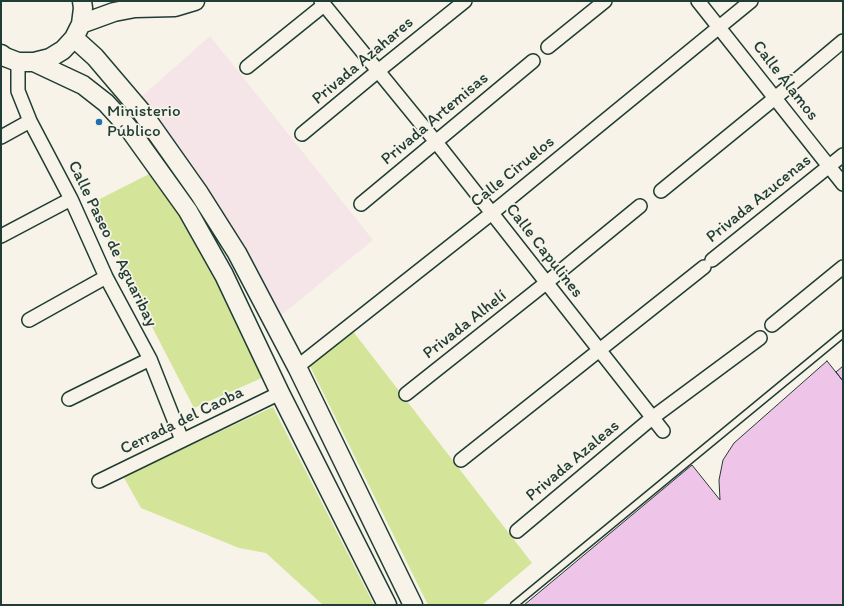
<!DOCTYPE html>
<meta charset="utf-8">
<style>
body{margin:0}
#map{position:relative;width:844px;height:606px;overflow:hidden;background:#f7f3e8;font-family:Itim,sans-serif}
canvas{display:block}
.frame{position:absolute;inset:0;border:2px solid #1f3d34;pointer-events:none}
</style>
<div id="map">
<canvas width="844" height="606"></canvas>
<div class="frame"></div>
</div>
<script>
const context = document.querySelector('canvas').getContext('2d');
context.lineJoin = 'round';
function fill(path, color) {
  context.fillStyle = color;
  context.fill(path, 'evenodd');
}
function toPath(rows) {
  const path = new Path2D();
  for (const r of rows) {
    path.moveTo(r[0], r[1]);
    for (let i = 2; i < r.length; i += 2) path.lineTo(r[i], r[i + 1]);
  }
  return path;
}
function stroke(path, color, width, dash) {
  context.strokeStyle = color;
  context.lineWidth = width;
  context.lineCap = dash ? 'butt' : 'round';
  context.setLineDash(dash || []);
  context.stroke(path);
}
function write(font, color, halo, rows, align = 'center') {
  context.font = font + ' Itim,sans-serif';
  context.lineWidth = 3.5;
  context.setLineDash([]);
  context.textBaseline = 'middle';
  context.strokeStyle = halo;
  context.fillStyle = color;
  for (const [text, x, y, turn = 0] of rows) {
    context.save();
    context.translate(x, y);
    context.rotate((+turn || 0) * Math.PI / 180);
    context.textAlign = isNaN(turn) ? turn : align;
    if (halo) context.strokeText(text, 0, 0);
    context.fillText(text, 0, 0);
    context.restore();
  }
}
fill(toPath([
 [210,36,373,240,279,317,247,250,198,172,141,97]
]), '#f5e5e8');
fill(toPath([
 [153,172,192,230,264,377,194,408,119,263,121,261,92,203],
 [352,330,532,563,482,605,428,605,310,366],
 [273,407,374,605,323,605,266,553,239,548,141,508,123,476]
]), '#d4e599');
const building = toPath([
 [827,361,843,381,843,605,524,605,692,465,720,500,719,480,723,460,734,443,827,361],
 [843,366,843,381,836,372,843,366]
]);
fill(building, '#efc4e9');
stroke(building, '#1f3d34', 1);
const lane = toPath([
 [514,605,843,334]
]);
const street = toPath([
 [321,1,436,142,663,431],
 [698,1,843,184],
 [548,47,605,1],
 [18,62,18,91,30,121,71,199,106,277,150,359,182,440],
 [247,67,324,5],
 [302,134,378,71,465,1],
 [1,137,30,121],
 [661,191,775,98,843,41],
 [361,204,533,61],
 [1,236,71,199],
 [712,260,843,155],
 [29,320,106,277],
 [772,325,843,267],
 [297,367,492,213,751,1],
 [406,394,546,283,640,206],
 [69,399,150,359],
 [461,460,704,267],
 [99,481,280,393],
 [517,531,652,418,760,338]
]);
const secondary = toPath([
 [81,24,114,12,135,8,175,7,195,1],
 [74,38,95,57,141,111,199,193,237,253,297,367,413,605],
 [1,54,5,57,18,62,34,62,50,58,63,50,74,38,81,24,83,8,82,1],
 [34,62,83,85,106,103,127,126,188,211,224,275,280,393,387,605]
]);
stroke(lane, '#1f3d34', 9);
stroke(street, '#1f3d34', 16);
stroke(secondary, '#1f3d34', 21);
stroke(lane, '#f7f3e8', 6);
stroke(street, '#f7f3e8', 13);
stroke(secondary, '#f7f3e8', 18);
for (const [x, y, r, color] of [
 [99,122,4,"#1f6fb2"]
]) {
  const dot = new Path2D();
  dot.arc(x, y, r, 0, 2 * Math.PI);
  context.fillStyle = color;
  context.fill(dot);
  stroke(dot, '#f7f3e8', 1.5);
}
write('17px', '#1f3d34', '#f7f3e8', [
 ["Privada Azahares",363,61,-40],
 ["Calle Álamos",785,81,52],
 ["Privada Artemisas",435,119,-40],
 ["Calle Ciruelos",513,172,-39],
 ["Privada Azucenas",759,199,-39],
 ["Calle Paseo de Aguaribay",112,244,64],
 ["Calle Capulines",544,251,52],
 ["Privada Alhelí",465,325,-38],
 ["Cerrada del Caoba",182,421,-26],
 ["Privada Azaleas",573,461,-40]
]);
write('17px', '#1f3d34', '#f7f3e8', [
 ["Ministerio",107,112],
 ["Público",107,132]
], 'left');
</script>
